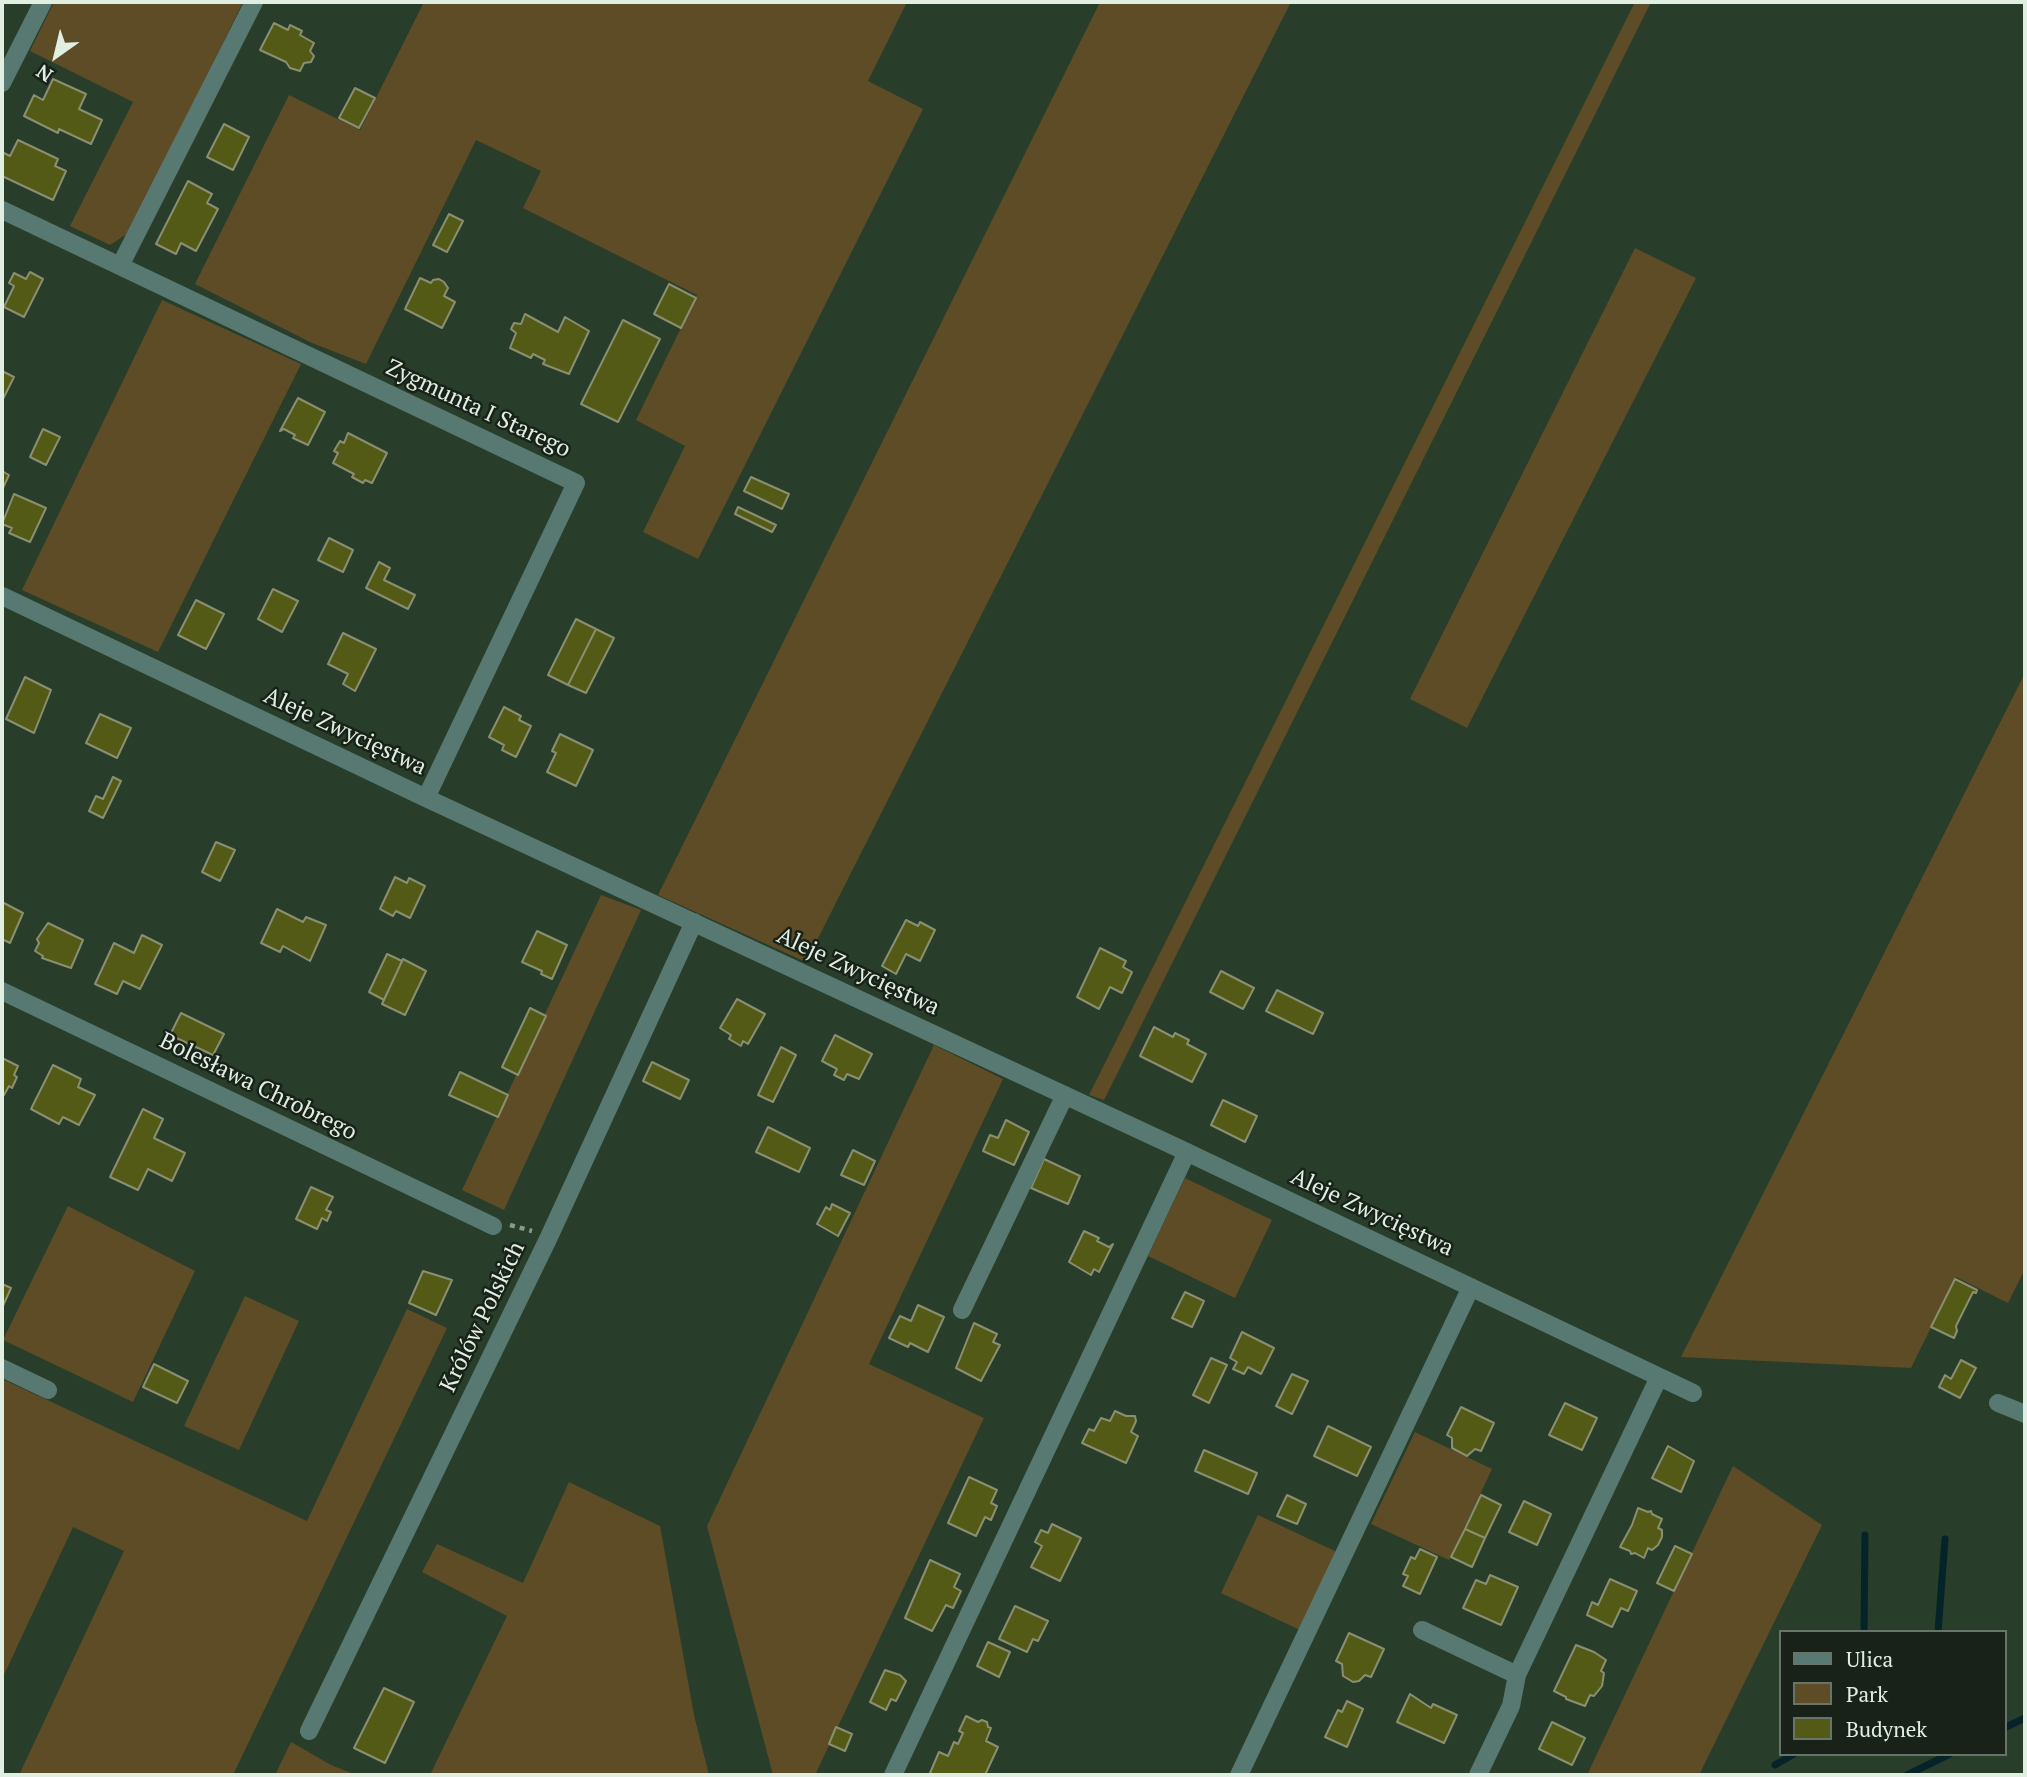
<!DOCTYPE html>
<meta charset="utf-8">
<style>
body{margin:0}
#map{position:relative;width:2027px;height:1777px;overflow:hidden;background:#283e2a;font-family:"PT Serif",serif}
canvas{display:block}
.frame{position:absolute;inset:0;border:4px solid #e1eee2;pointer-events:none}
.legend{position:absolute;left:1779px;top:1630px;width:228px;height:126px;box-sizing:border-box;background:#182219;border:2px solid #687469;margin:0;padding:9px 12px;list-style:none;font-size:21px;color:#e1eee2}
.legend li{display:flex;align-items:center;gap:14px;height:35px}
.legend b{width:35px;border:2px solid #687469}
.north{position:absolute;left:21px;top:21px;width:70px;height:70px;-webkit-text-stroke:5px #182219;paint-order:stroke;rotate:214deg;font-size:19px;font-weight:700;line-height:28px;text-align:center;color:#e1eee2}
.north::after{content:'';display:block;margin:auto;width:24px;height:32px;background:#e1eee2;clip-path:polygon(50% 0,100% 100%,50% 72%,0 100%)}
</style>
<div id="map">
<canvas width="2027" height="1777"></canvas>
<div class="frame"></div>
<ul class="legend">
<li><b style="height:9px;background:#577971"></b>Ulica</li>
<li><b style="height:19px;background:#5e4c26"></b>Park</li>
<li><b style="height:19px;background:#535a16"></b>Budynek</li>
</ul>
<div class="north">N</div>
</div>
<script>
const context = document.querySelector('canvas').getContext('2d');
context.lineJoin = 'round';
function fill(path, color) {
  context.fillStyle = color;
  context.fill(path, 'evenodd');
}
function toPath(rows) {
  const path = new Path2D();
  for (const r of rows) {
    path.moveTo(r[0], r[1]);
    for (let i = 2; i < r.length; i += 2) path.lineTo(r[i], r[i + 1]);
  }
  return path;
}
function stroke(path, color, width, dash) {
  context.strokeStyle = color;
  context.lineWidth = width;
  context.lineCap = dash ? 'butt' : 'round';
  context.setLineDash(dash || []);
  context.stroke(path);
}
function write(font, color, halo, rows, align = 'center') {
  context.font = font + ' "PT Serif",serif';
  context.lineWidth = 5;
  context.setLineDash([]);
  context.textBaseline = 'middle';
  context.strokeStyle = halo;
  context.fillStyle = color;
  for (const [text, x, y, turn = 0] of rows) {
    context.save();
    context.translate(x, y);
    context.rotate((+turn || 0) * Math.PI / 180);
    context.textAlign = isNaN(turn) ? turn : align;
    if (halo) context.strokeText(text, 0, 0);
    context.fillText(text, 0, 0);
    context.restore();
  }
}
fill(toPath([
 [54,2,243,2,130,232,110,245,70,226,133,102,30,51],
 [424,2,907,2,868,81,923,109,698,559,643,532,685,446,636,420,697,295,523,208,541,171,476,140,366,364,312,343,195,284,289,95,360,130],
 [1100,2,1291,2,806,962,658,895],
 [1635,2,1651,2,1104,1100,1089,1095],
 [1635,248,1696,278,1467,728,1410,699],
 [162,300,301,364,158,652,22,590],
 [2025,673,2025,1269,2008,1303,1956,1277,1911,1368,1681,1357],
 [601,895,641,910,504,1210,462,1190],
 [934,1045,1003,1079,869,1364,984,1418,815,1775,773,1775,707,1526],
 [1185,1178,1272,1220,1235,1298,1148,1256],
 [68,1206,195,1271,133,1402,3,1340],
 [245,1296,299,1321,239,1450,184,1426],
 [407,1309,447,1328,233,1775,19,1775,124,1551,73,1527,2,1679,2,1379,307,1521],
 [1415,1432,1492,1469,1449,1560,1371,1524],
 [1733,1466,1822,1525,1699,1775,1587,1775],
 [569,1482,660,1526,694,1715,709,1775,430,1775,507,1616,422,1572,437,1544,523,1583],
 [1258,1515,1337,1552,1300,1630,1221,1593],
 [291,1742,331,1765,356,1775,275,1775]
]), '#5e4c26');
stroke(toPath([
 [1864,1632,1865,1535],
 [1938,1632,1945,1539],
 [2004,1728,2025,1718],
 [1775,1765,1794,1754],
 [1907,1775,1950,1754]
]), '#052328', 7);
const building = toPath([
 [274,23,288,30,290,25,302,31,300,35,314,43,310,51,314,56,311,62,304,63,300,71,290,68,286,62,260,50,274,23],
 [53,79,86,94,79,109,102,120,91,144,59,129,58,133,24,116,34,95,43,100,53,79],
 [355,88,375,98,359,128,339,118,355,88],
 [224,124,249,137,233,170,207,157,224,124],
 [18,140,58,159,55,166,66,171,53,200,2,176,2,152,10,156,18,140],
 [188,181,212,194,207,203,218,209,196,251,181,243,176,254,156,244,188,181],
 [449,214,463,221,447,252,433,245,449,214],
 [30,272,43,279,24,317,4,307,14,286,9,283,14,273,26,279,30,272],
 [420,278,431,283,433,280,439,279,444,282,448,288,444,296,455,302,442,328,405,309,420,278],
 [669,284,696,298,681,328,654,314,669,284],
 [525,314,558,332,565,317,589,331,569,374,543,364,545,360,533,354,531,358,510,348,516,333,511,329,514,323,521,324,525,314],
 [623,320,660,339,618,422,581,404,623,320],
 [2,371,14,377,2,401,2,371],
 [298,398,325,412,308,445,293,438,295,435,284,429,280,431,298,398],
 [43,429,60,437,46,465,30,457,43,429],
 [348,433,387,453,372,483,365,480,363,483,352,477,354,474,333,463,338,453,334,451,340,441,344,443,348,433],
 [2,471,9,475,2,490,2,471],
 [751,477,789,494,782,509,744,491,751,477],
 [14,494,46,508,30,542,9,533,12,528,2,524,14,494],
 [738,507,776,525,772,532,735,514,738,507],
 [329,538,353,550,343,572,318,560,329,538],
 [379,562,390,568,384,580,415,595,408,609,366,588,379,562],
 [273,589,298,601,282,632,258,619,273,589],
 [196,600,224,614,206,649,178,635,196,600],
 [576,619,596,629,568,685,548,675,576,619],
 [596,629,614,638,586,693,568,685,596,629],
 [343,633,376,649,355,691,343,684,348,674,328,664,343,633],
 [25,677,51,690,34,733,6,719,25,677],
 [504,707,521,716,519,720,531,726,516,757,502,750,504,745,489,737,504,707],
 [100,714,131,728,117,758,86,743,100,714],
 [560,734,593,750,576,786,547,772,556,753,552,751,560,734],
 [113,777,121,781,103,818,89,811,96,796,103,799,113,777],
 [216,842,235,850,220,881,202,872,216,842],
 [395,877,407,883,409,878,425,886,410,918,396,911,393,916,380,909,395,877],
 [2,902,23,913,10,943,2,939,2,902],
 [277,909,303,922,306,917,326,925,310,961,283,946,280,952,261,943,277,909],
 [906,920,918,926,920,922,935,930,920,961,906,954,896,974,882,966,906,920],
 [48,923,83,940,71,968,42,958,43,956,35,951,39,943,37,939,48,923],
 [537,931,567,945,552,979,541,974,542,971,522,962,537,931],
 [142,935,162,945,140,989,123,981,117,994,95,984,114,943,134,953,142,935],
 [1100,948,1126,961,1123,967,1132,972,1122,993,1110,987,1099,1009,1077,997,1100,948],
 [387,954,402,961,384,1000,369,992,387,954],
 [403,959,426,971,405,1015,382,1004,403,959],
 [1221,971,1254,988,1243,1009,1210,992,1221,971],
 [1277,990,1323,1013,1313,1034,1266,1011,1277,990],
 [737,999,765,1014,748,1044,743,1041,741,1046,729,1039,731,1035,720,1028,737,999],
 [530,1008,546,1016,518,1075,502,1067,530,1008],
 [181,1013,224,1034,213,1055,170,1035,181,1013],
 [1154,1027,1173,1037,1175,1033,1189,1040,1187,1044,1206,1054,1192,1082,1140,1056,1154,1027],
 [835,1035,872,1054,859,1079,847,1074,844,1080,834,1075,837,1069,822,1061,835,1035],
 [781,1047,796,1055,773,1102,758,1095,781,1047],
 [2,1058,18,1066,14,1075,17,1077,12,1088,9,1086,4,1095,2,1094,2,1058],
 [652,1062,689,1080,680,1099,643,1081,652,1062],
 [53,1065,81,1079,78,1087,95,1095,79,1125,63,1117,59,1124,31,1109,53,1065],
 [460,1072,508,1095,498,1117,449,1095,460,1072],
 [1223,1100,1257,1116,1245,1142,1211,1125,1223,1100],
 [143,1109,163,1119,154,1138,185,1153,172,1181,148,1169,138,1190,110,1177,143,1109],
 [1006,1120,1029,1132,1014,1165,983,1151,990,1135,998,1138,1006,1120],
 [768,1127,810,1148,799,1172,756,1152,768,1127],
 [853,1150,875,1161,864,1185,841,1175,853,1150],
 [1044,1159,1080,1176,1068,1204,1031,1188,1044,1159],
 [311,1187,333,1197,326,1210,331,1212,327,1221,322,1218,317,1229,296,1219,311,1187],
 [832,1204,850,1213,838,1236,817,1224,826,1207,830,1210,832,1204],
 [1084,1231,1099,1238,1097,1241,1109,1247,1113,1244,1099,1272,1094,1269,1091,1275,1069,1262,1084,1231],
 [423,1271,452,1280,436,1315,409,1303,423,1271],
 [1955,1279,1977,1290,1976,1293,1973,1292,1956,1326,1957,1331,1954,1338,1931,1327,1955,1279],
 [2,1284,11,1288,2,1308,2,1284],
 [1185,1292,1204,1301,1192,1327,1172,1318,1185,1292],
 [918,1305,944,1317,928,1352,910,1343,908,1347,889,1338,900,1316,911,1321,918,1305],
 [974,1323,997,1334,993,1342,1000,1345,981,1381,956,1368,974,1323],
 [1242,1332,1274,1348,1261,1374,1248,1367,1244,1374,1233,1369,1237,1362,1230,1358,1242,1332],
 [1211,1358,1227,1365,1209,1403,1193,1395,1211,1358],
 [1961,1360,1976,1368,1960,1398,1939,1387,1945,1375,1951,1379,1961,1360],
 [154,1364,188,1381,177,1403,143,1387,154,1364],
 [1292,1374,1308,1381,1292,1414,1276,1406,1292,1374],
 [1565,1403,1597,1418,1582,1450,1549,1435,1565,1403],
 [1461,1407,1494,1423,1481,1451,1475,1449,1467,1456,1452,1448,1452,1438,1447,1435,1461,1407],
 [1115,1411,1126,1416,1135,1416,1136,1421,1131,1432,1138,1436,1126,1463,1082,1443,1089,1429,1094,1431,1101,1418,1110,1421,1115,1411],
 [1328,1426,1371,1447,1357,1476,1314,1456,1328,1426],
 [1668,1446,1694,1461,1681,1492,1652,1478,1668,1446],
 [1204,1450,1257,1473,1248,1494,1195,1471,1204,1450],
 [969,1477,997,1490,991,1503,997,1506,991,1520,985,1517,976,1536,948,1523,969,1477],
 [1287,1495,1306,1504,1297,1524,1277,1516,1287,1495],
 [1481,1495,1501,1505,1485,1538,1465,1529,1481,1495],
 [1524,1501,1551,1514,1537,1545,1509,1532,1524,1501],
 [1638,1508,1648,1512,1651,1511,1652,1514,1662,1519,1658,1528,1662,1530,1662,1537,1658,1545,1652,1550,1648,1548,1644,1558,1635,1553,1631,1554,1630,1551,1620,1547,1632,1525,1638,1508],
 [1052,1524,1081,1538,1060,1581,1031,1567,1042,1546,1035,1542,1041,1530,1048,1533,1052,1524],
 [1465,1529,1485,1538,1472,1567,1451,1557,1465,1529],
 [1675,1546,1692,1554,1674,1591,1657,1583,1675,1546],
 [1420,1549,1437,1557,1420,1594,1403,1586,1408,1576,1403,1574,1411,1557,1415,1559,1420,1549],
 [930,1560,960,1574,954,1587,961,1591,953,1608,946,1605,932,1631,905,1618,930,1560],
 [1490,1575,1518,1587,1501,1625,1463,1608,1476,1580,1486,1584,1490,1575],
 [1610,1579,1637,1591,1628,1611,1621,1608,1612,1627,1587,1615,1592,1602,1598,1605,1610,1579],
 [1015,1606,1048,1621,1038,1641,1033,1639,1027,1652,999,1639,1015,1606],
 [1349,1633,1384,1649,1371,1677,1365,1675,1359,1681,1353,1682,1343,1676,1342,1664,1336,1661,1349,1633],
 [988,1642,1010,1652,999,1677,977,1666,988,1642],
 [1576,1645,1594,1652,1606,1660,1601,1671,1604,1673,1602,1686,1594,1696,1590,1695,1585,1706,1566,1699,1566,1697,1554,1691,1576,1645],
 [885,1670,900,1675,906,1681,896,1701,891,1699,886,1710,870,1702,885,1670],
 [384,1688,414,1702,385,1763,354,1748,384,1688],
 [1410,1694,1431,1708,1433,1704,1457,1715,1444,1743,1397,1722,1410,1694],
 [1347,1701,1363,1709,1347,1747,1325,1737,1338,1710,1342,1712,1347,1701],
 [966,1716,978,1722,982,1720,987,1722,988,1727,991,1728,986,1741,998,1747,985,1775,935,1775,930,1773,939,1752,948,1756,954,1742,958,1744,963,1733,959,1731,966,1716],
 [1552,1722,1585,1738,1572,1765,1539,1749,1552,1722],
 [836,1727,852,1734,845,1751,829,1744,836,1727]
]);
fill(building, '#535a16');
stroke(building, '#8a8f71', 2);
stroke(toPath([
 [510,1225,532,1231]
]), '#8a9b8b', 4.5, [5, 5]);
stroke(toPath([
 [2,83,43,2],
 [2,210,576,483,426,798],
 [120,266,254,2],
 [2,596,426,798,1176,1147,1693,1393],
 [2,991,493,1226],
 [962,1310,1065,1095],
 [2,1368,48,1390],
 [1998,1403,2025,1414],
 [1422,1630,1517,1675],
 [309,1731,549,1237,694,922],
 [893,1775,1187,1152],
 [1239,1775,1471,1287],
 [1478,1775,1511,1706,1517,1675,1659,1377]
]), '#577971', 18);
write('23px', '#e1eee2', '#182219', [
 ["Zygmunta I Starego",478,409,25],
 ["Aleje Zwycięstwa",345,732,25],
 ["Aleje Zwycięstwa",858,972,25],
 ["Bolesława Chrobrego",258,1087,26],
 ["Aleje Zwycięstwa",1372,1213,25],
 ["Królów Polskich",483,1317,-64]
]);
</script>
